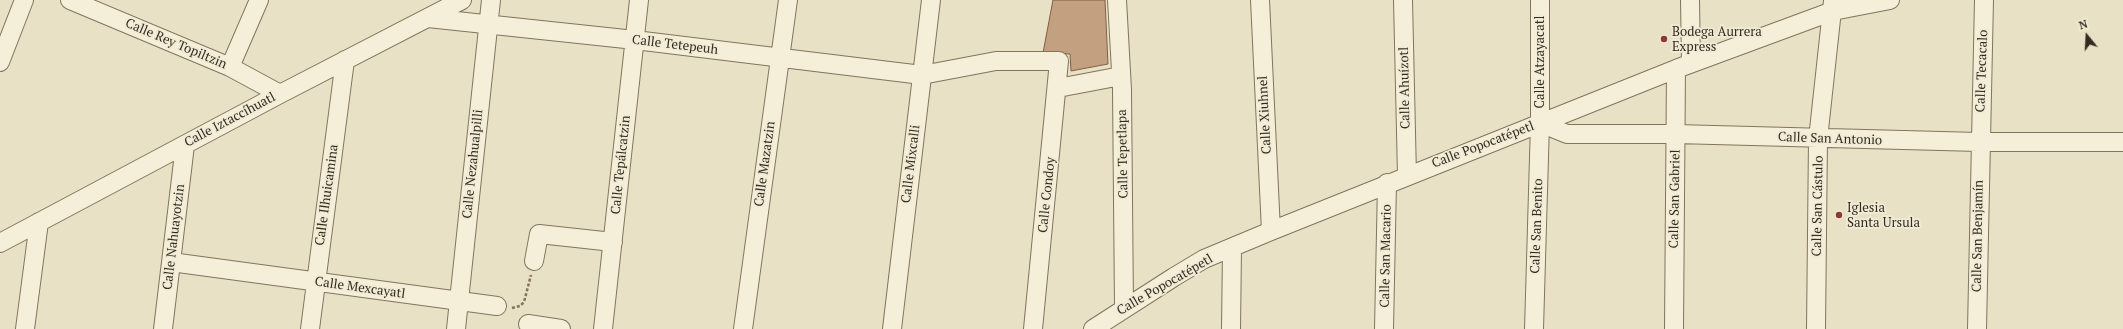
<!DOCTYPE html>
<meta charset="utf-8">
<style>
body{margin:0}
#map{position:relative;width:2123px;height:329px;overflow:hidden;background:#e9e1c6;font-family:"PT Serif",serif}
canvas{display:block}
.north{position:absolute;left:2067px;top:16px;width:40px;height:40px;-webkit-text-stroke:3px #f1ebd5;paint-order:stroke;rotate:342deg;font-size:11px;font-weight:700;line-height:16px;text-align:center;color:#342b20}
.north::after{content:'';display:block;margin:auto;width:14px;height:18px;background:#342b20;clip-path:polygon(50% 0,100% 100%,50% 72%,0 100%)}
</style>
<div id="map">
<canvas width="2123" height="329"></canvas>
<div class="north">N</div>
</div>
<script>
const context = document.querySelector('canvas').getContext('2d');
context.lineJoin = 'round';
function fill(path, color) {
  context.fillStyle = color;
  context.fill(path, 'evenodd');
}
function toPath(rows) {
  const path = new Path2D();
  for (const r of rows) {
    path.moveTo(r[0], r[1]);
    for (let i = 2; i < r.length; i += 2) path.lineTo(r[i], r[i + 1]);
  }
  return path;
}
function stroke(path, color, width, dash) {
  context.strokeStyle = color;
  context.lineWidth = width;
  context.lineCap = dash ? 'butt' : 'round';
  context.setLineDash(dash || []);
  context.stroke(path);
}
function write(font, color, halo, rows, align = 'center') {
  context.font = font + ' "PT Serif",serif';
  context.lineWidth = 3.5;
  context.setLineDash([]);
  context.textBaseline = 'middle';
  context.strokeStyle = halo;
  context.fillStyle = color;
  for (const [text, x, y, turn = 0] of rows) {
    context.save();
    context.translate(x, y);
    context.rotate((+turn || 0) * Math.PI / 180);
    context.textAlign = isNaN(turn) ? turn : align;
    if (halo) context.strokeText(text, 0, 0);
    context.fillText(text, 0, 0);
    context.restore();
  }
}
const building = toPath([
 [1053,0,1105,0,1108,64,1071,71,1070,54,1043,53,1053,0]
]);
fill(building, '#c3a080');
stroke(building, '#7f6047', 1);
const minor = toPath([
 [70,0,230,67,280,94],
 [1117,0,1122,89,1124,308],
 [1260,0,1271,231],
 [1403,0,1407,176],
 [1690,0,1691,63],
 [428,18,635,40,922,75,996,61,1059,61,1033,329],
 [0,62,24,0],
 [230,67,259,0],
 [1058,88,1121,76],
 [1540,123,1567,134,1676,134,1979,142,2123,142],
 [0,243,280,94,462,0],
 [534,261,539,234,613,242],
 [171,262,497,306],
 [528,324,561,329],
 [25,329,39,222],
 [163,329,185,145],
 [310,329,345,60],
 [456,329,491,0],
 [603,329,639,0],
 [743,329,788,0],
 [892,329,931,0],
 [1093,329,1174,277,1204,259,1271,231,1676,69,1833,11,1890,0],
 [1231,329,1232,249],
 [1384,329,1387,183],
 [1534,329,1540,123,1540,0],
 [1674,329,1676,69],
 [1816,329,1818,139,1833,1],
 [1977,329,1984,0]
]);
stroke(minor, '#82745e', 20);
stroke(toPath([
 [512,308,520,306,524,302,531,275]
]), '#82745e', 2.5, [3, 2]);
stroke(minor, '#f5eed8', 18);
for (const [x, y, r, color] of [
 [1664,39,4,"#8a3a35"],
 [1839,215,4,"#8a3a35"]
]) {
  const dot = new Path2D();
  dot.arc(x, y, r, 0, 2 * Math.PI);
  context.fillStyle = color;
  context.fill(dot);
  stroke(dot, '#f1ebd5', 1.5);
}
write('13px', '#342b20', '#f1ebd5', [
 ["Bodega Aurrera",1672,32],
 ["Express",1672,47],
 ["Iglesia",1847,208],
 ["Santa Ursula",1847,223]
], 'left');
write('13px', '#342b20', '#f1ebd5', [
 ["Calle Rey Topiltzin",176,44,23],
 ["Calle Tetepeuh",675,45,7],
 ["Calle Atzayacatl",1540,62,-90],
 ["Calle Tecacalo",1982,71,-88],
 ["Calle Ahuízotl",1405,88,-91],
 ["Calle Xiuhnel",1265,115,-93],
 ["Calle Iztaccíhuatl",230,120,-28],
 ["Calle San Antonio",1830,139,2],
 ["Calle Popocatépetl",1483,145,-21],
 ["Calle Tepetlapa",1123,154,-91],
 ["Calle Nezahualpilli",473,164,-84],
 ["Calle Mazatzin",765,164,-82],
 ["Calle Mixcalli",911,164,-83],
 ["Calle Tepálcatzin",621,165,-84],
 ["Calle Ilhuicamina",327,195,-82],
 ["Calle Condoy",1047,195,-84],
 ["Calle San Gabriel",1675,199,-89],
 ["Calle San Cástulo",1818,206,-89],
 ["Calle San Benito",1537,226,-88],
 ["Calle San Benjamín",1978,236,-89],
 ["Calle Nahuayotzin",174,237,-83],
 ["Calle San Macario",1386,256,-89],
 ["Calle Popocatépetl",1165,285,-30],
 ["Calle Mexcayatl",360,288,8]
]);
</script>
